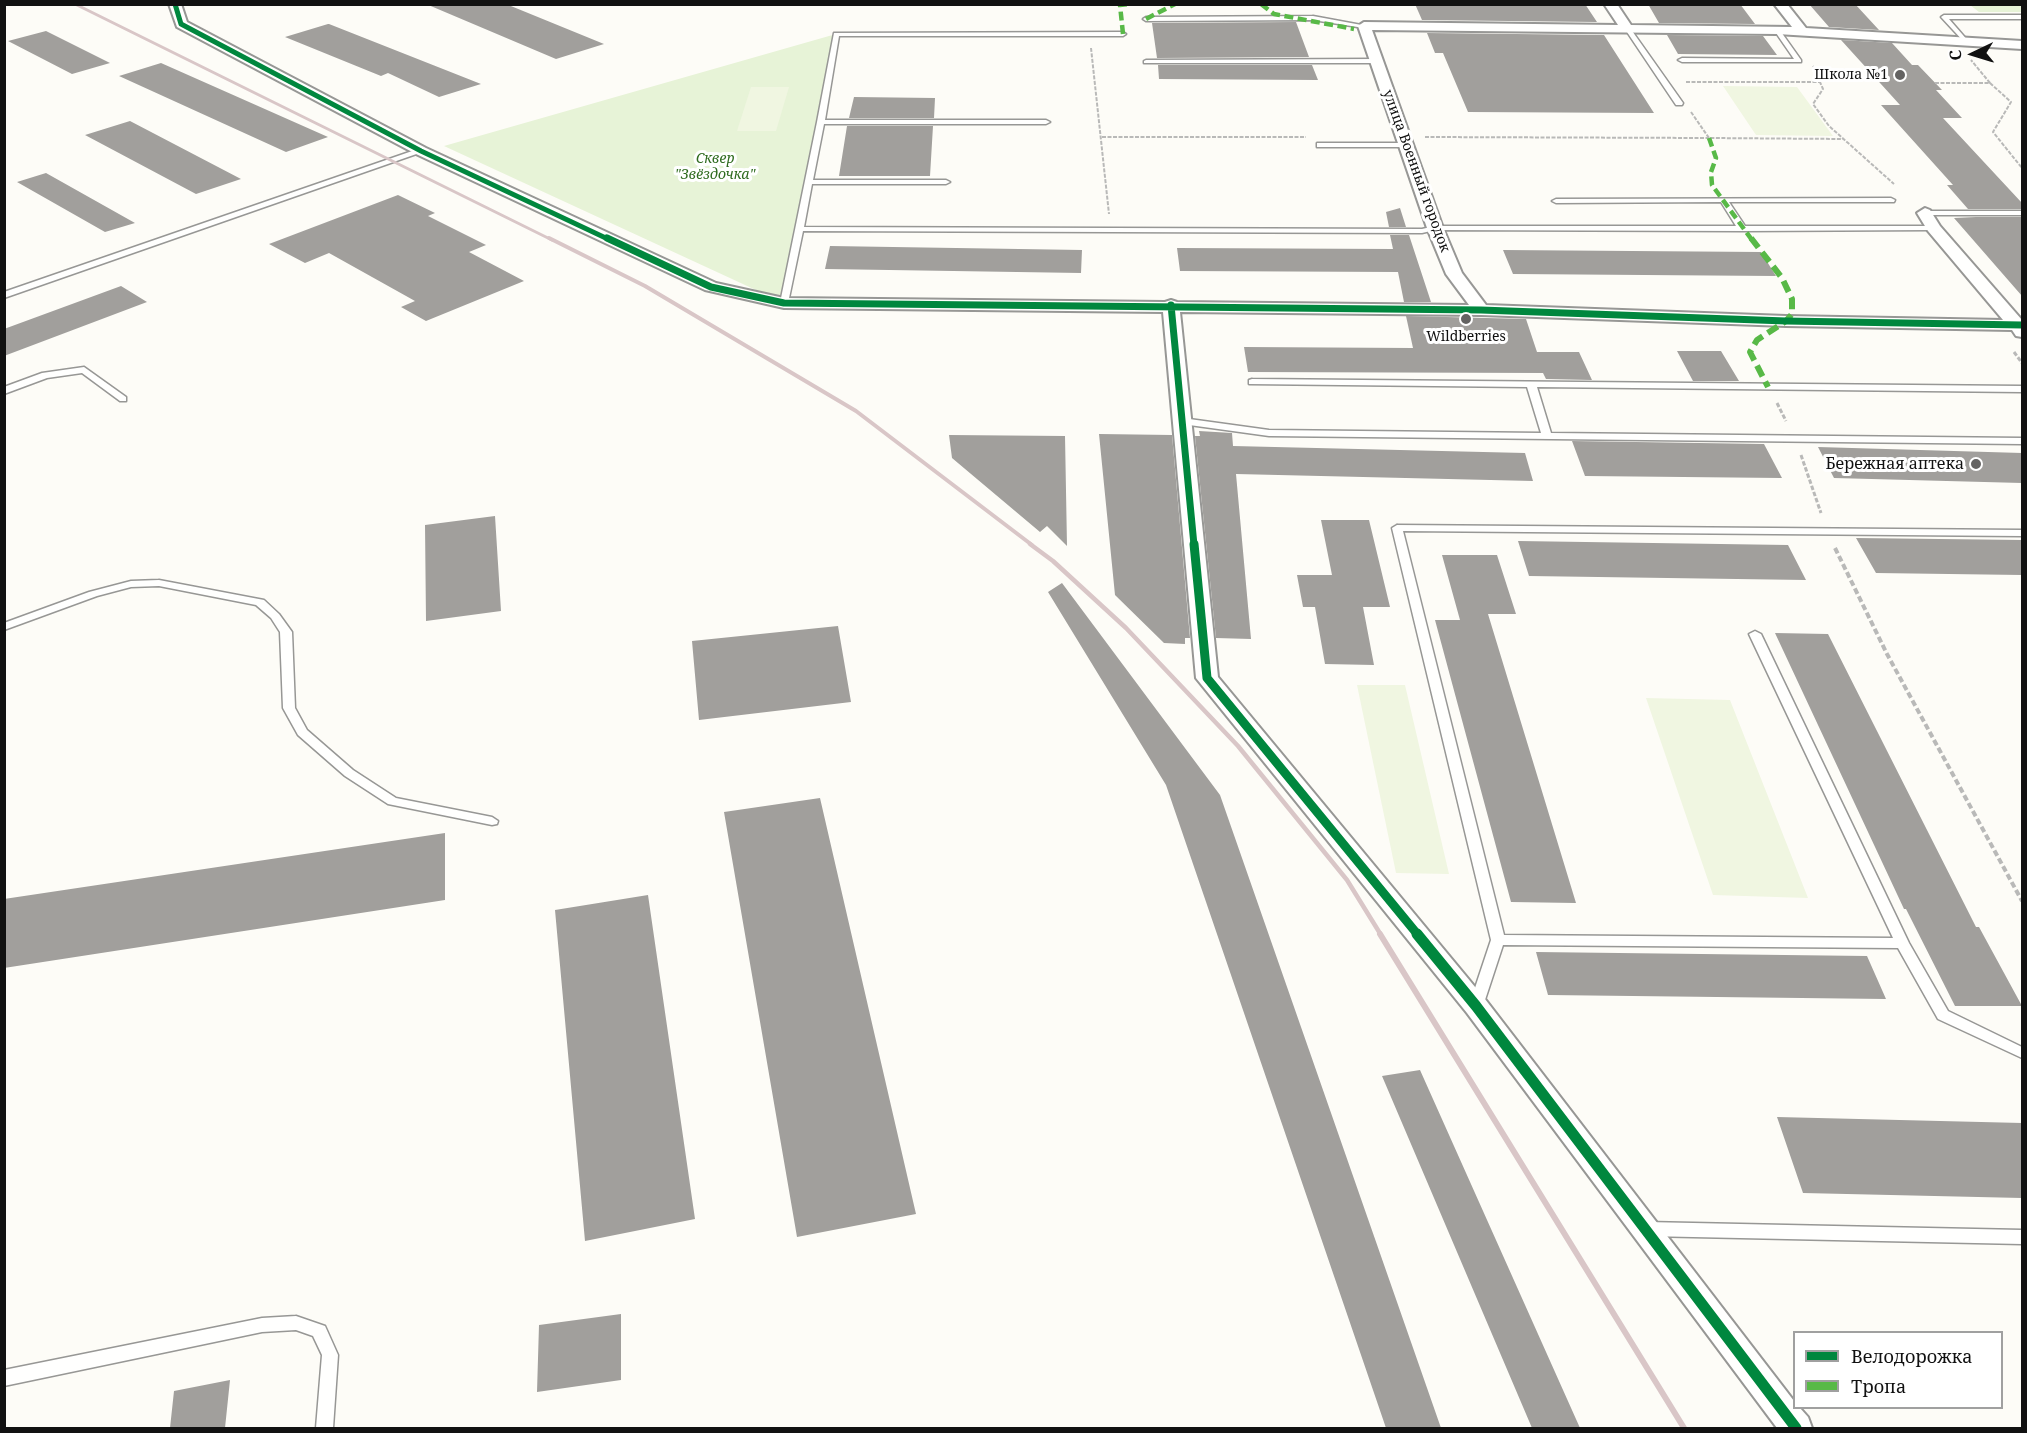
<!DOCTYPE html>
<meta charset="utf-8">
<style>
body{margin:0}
#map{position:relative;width:2027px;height:1433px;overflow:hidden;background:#fdfcf7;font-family:"Noto Serif",serif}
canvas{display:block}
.frame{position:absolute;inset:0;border:6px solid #111;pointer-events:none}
.legend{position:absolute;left:1793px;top:1331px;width:210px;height:78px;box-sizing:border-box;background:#fff;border:2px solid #a0a0a0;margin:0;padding:8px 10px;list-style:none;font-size:18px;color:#111}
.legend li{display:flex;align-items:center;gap:12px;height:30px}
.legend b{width:30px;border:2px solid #a0a0a0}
.north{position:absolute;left:1943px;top:24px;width:60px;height:60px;-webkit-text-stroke:4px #fff;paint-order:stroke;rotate:266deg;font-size:16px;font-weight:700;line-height:24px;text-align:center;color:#111}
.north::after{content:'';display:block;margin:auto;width:21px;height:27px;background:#111;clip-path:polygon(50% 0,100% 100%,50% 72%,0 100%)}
</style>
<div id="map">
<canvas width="2027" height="1433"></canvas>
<div class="frame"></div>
<ul class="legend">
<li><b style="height:8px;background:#00873e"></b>Велодорожка</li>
<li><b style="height:8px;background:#58b947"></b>Тропа</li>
</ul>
<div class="north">С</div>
</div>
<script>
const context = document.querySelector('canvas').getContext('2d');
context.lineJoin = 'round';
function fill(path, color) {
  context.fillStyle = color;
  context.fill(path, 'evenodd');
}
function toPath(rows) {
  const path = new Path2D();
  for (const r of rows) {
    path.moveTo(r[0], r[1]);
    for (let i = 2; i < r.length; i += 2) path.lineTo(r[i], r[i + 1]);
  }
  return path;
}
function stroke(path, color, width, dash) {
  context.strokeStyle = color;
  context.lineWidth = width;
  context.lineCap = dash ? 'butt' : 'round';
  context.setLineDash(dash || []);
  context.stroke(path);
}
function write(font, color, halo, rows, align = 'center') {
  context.font = font + ' "Noto Serif",serif';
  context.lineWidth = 6;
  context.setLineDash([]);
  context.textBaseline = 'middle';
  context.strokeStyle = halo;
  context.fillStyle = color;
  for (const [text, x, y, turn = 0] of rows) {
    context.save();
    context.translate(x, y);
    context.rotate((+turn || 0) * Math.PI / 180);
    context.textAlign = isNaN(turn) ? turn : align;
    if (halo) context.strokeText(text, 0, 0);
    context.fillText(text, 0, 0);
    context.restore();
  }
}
fill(toPath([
 [1970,5,2022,5,2022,12,1979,12],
 [836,34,784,303,444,146]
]), '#e7f3d7');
fill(toPath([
 [1723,86,1797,87,1833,136,1756,135],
 [751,87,789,87,776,131,737,131],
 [1357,685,1405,685,1449,874,1396,873],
 [1646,698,1730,700,1808,898,1713,895]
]), '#f0f6e1');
fill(toPath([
 [426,4,506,4,604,44,556,59],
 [1415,4,1585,4,1597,22,1422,20],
 [1648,4,1740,4,1755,24,1659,23],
 [1809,4,1855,4,1879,30,1829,27],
 [1296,22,1309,57,1157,58,1152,23],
 [328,24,329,24,481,84,439,97,388,73,381,76,285,37],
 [46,31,110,63,72,74,8,41],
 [1427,33,1604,35,1654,113,1468,112,1443,53,1435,53],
 [1667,35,1763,36,1777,55,1678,54],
 [1841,40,1892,43,1912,65,1918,65,1942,90,1936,90,1962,118,1943,118,2022,203,2022,209,1968,209,1947,185,1953,185,1881,105,1900,105],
 [161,63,328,137,286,152,119,76],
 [1158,65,1312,65,1318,80,1159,79],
 [854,97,935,98,934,118,849,118],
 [130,121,241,179,196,194,85,135],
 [847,126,933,126,930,176,839,176],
 [46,173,135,223,105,232,17,182],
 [398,195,435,213,428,216,486,245,469,252,524,281,426,321,401,307,415,301,329,253,305,263,269,244],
 [1400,208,1406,227,1389,227,1386,212],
 [1976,217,2022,217,2022,296,1954,218],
 [1390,235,1409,235,1431,302,1404,302,1398,272,1180,271,1177,248,1393,249],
 [830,246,1082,250,1081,273,825,269],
 [1503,250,1761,252,1776,276,1513,274],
 [121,286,147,302,4,356,4,329],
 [1406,316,1526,319,1537,352,1579,352,1592,380,1546,379,1543,373,1248,372,1244,347,1413,348],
 [1677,351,1721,351,1739,381,1693,381],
 [1199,431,1232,433,1233,446,1525,453,1533,481,1236,474,1251,639,1216,638,1195,436,1200,436],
 [1099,434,1172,435,1190,638,1185,638,1185,644,1164,643,1115,595],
 [949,435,1065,436,1067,546,1047,526,1040,532,952,458],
 [1572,441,1764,444,1782,478,1585,476],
 [1818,447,2022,453,2022,483,1834,478],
 [495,516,501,611,426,621,425,525],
 [1321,520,1369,520,1390,607,1363,607,1374,665,1325,664,1315,607,1303,607,1297,575,1332,575],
 [1856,538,2022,540,2022,575,1876,573],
 [1518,541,1788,545,1806,580,1529,576],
 [1442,555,1497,555,1516,614,1488,614,1576,903,1511,902,1435,620,1460,620],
 [1062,583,1220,795,1441,1428,1386,1428,1166,785,1048,592],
 [838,626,851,702,699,720,692,641],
 [1775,633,1828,634,1976,927,1979,927,2022,1006,1955,1006,1906,909,1904,909],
 [820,798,916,1214,797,1237,724,812],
 [445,833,445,900,4,968,4,899],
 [648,895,695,1219,585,1241,555,910],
 [1536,952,1867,956,1886,999,1548,995],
 [1420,1070,1580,1428,1532,1428,1382,1076],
 [1777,1117,2022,1123,2022,1198,1803,1193],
 [621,1314,621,1380,537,1392,539,1325],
 [230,1380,225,1428,170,1428,174,1391]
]), '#a19f9c');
const lane = toPath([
 [2022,15,2022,19,1949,19,1969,42,1966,44,1941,17,1944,15,2022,15],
 [1313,16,1367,26,1364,28,1313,20,1146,21,1143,19,1146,17,1313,16],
 [1626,28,1630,28,1683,103,1682,105,1676,105,1625,29,1626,28],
 [1777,28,1779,29,1801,60,1801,62,1682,62,1678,60,1682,58,1794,59,1774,30,1777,28],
 [834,33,1123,32,1126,34,1123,36,839,36,825,120,1046,120,1050,122,1046,124,824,124,813,180,946,180,950,182,946,184,812,184,804,227,1422,229,1435,226,1736,226,1721,202,1556,203,1552,201,1556,199,1891,198,1895,200,1894,202,1729,202,1745,226,1933,226,1937,228,1933,230,1743,231,1435,230,1422,233,803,231,788,303,784,306,780,303,817,122,834,33],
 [1146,60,1377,59,1381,61,1377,63,1144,63,1144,61,1146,60],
 [1317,143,1406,143,1410,145,1406,147,1317,147,1317,143],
 [418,149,425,151,4,298,4,292,418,149],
 [1922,211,2022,211,2022,215,1925,215,1921,213,1922,211],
 [84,367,126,397,126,401,120,401,82,373,47,378,4,394,4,387,42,373,84,367],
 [1252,379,2022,386,2022,392,1537,387,1551,433,2022,438,2022,444,1269,436,1182,424,1177,421,1182,418,1269,430,1541,433,1527,387,1249,384,1249,380,1252,379],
 [1397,525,2022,530,2022,536,1403,531,1504,935,1893,938,1749,634,1755,631,1761,634,1909,943,1948,1011,2022,1047,2022,1058,1938,1019,1898,948,1503,945,1483,1006,1481,1010,1476,1011,1471,1010,1469,1006,1491,940,1392,528,1397,525],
 [159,580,264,600,279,614,292,632,295,708,307,730,353,770,396,798,492,817,498,821,497,824,492,825,388,804,345,776,298,735,283,708,280,632,271,618,256,605,159,586,131,587,97,596,4,630,4,623,89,592,131,581,159,580],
 [1646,1222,2022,1230,2022,1244,1646,1236,1640,1234,1638,1229,1640,1224,1646,1222],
 [296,1316,325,1326,338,1355,333,1428,316,1428,322,1355,313,1336,296,1330,262,1332,4,1386,4,1370,262,1318,296,1316]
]);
const street = toPath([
 [169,4,181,4,187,22,426,148,716,283,784,298,1165,302,1171,300,1177,302,1469,305,1446,274,1427,228,1358,26,1364,22,1618,25,1604,4,1617,4,1631,25,1792,27,1774,4,1787,4,1806,28,2022,41,2022,49,1777,34,1372,30,1443,228,1462,273,1486,305,1786,316,2003,320,1928,231,1917,213,1925,208,1930,210,1940,226,2022,320,2022,337,2016,336,2012,330,1786,326,1481,315,1180,312,1218,677,1485,999,1794,1401,1794,1408,1800,1408,1808,1417,1812,1428,1777,1428,1467,1013,1196,678,1163,312,784,308,705,290,416,154,177,27,169,4]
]);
stroke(lane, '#979795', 3);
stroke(street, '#979795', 4);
stroke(toPath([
 [1091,48,1109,214],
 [1813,66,1823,89,1813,104,1829,126,1894,184],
 [1686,82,1821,82],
 [1935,83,1990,83,1971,60],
 [1990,83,2011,102,1993,132,2022,168],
 [1691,112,1709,138,1843,139],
 [1102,137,1306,137],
 [1425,137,1709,138]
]), '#b9b9b8', 2, [4, 1.5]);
stroke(toPath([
 [2014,352,2022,363],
 [1777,403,1786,421],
 [1801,455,1821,513]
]), '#b9b9b8', 3, [4.5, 2]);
stroke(toPath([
 [1835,548,1887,654,2022,901]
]), '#b9b9b8', 4, [6, 3]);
fill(lane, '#fffffe');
fill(street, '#fffffe');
stroke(toPath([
 [75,4,552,240]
]), '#d9c6c7', 3);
stroke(toPath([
 [549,238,645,286,856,411,1032,545]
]), '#d9c6c7', 4);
stroke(toPath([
 [1030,544,1053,561,1126,628,1238,746,1347,880,1381,935]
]), '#d9c6c7', 4.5);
stroke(toPath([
 [1380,934,1684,1428]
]), '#d9c6c7', 6);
stroke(toPath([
 [1261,4,1274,14,1354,29],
 [1146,19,1175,4],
 [1123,34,1120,5,1129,4],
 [1709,138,1716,158,1711,172,1712,185,1752,240]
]), '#58b947', 4.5, [9, 4.5]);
stroke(toPath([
 [1751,238,1782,278,1792,299,1792,314,1786,321,1757,340,1750,352,1768,387]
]), '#58b947', 6, [12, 6]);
stroke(toPath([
 [175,4,181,24,421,151,610,240]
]), '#00873e', 5);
stroke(toPath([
 [607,238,711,287,784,303,1481,310,1786,321,2022,325],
 [1171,305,1194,545]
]), '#00873e', 7);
stroke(toPath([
 [1194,544,1207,678,1418,935]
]), '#00873e', 9);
stroke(toPath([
 [1417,934,1476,1006,1796,1428]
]), '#00873e', 11);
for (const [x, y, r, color] of [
 [1900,75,6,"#646362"],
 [1466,319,6,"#646362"],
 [1976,464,6,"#646362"]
]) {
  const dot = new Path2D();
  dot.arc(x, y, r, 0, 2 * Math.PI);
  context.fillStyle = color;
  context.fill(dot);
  stroke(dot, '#fff', 2);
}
write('14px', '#111', '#fff', [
 ["Школа №1",1888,75],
 ["Wildberries",1466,337,"center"]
], 'right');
write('italic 14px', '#2f6b1f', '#fff', [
 ["Сквер",715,159],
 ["\"Звёздочка\"",715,175]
]);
write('14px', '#111', '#fff', [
 ["улица Военный городок",1416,171,70]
]);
write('16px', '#111', '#fff', [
 ["Бережная аптека",1964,464]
], 'right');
</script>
